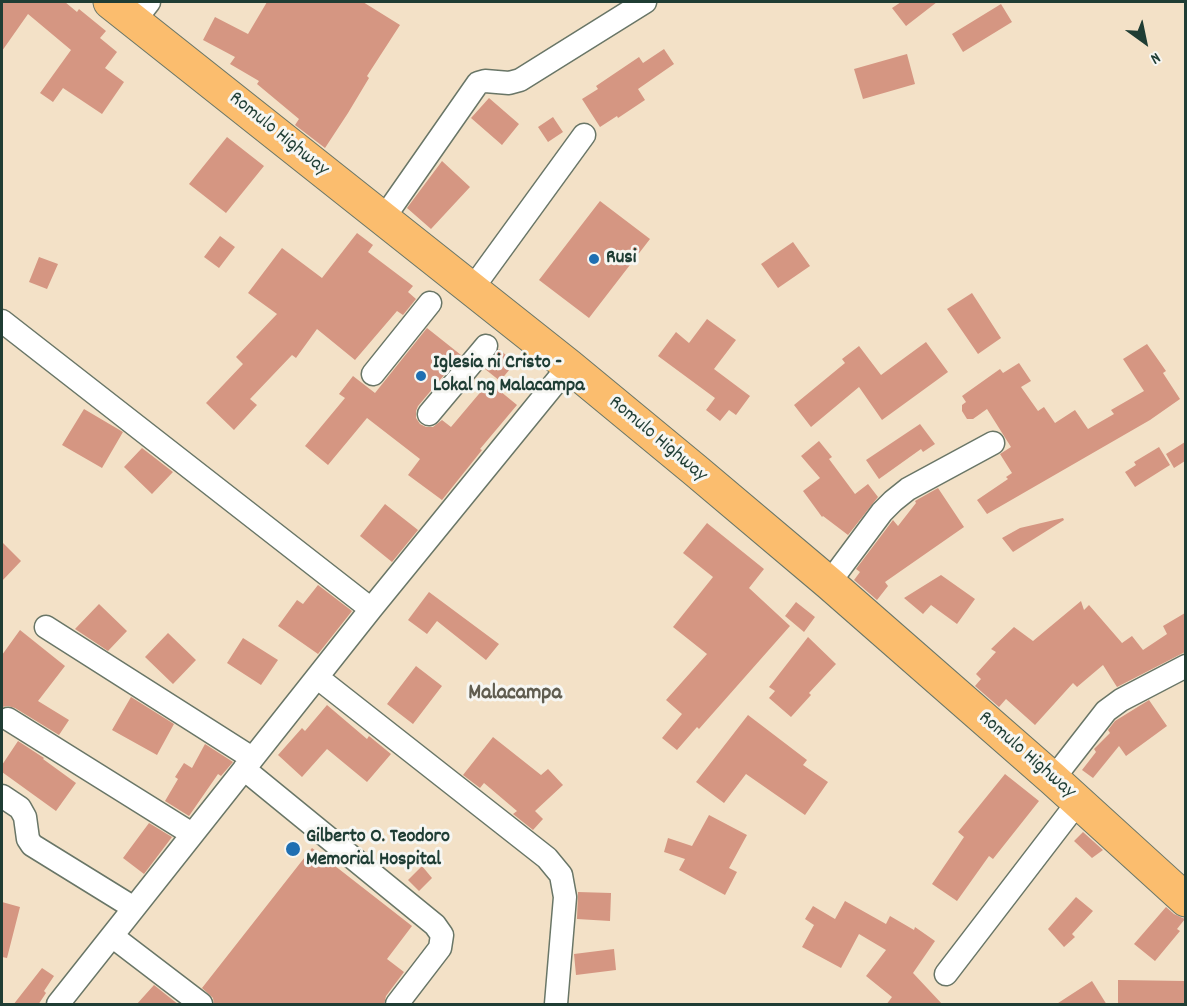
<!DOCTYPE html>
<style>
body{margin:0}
#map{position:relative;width:1187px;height:1006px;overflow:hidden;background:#f3e1c7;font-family:Dekko,sans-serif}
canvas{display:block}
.frame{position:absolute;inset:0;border:3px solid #1f3d34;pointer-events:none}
.north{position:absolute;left:1115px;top:12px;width:60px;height:60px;-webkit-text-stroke:4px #f6f6f2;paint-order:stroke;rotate:147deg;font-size:16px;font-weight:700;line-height:24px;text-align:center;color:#1f3d34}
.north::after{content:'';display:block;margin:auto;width:21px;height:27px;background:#1f3d34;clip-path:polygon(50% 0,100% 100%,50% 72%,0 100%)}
</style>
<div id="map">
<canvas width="1187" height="1006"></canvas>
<div class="frame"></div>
<div class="north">N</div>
</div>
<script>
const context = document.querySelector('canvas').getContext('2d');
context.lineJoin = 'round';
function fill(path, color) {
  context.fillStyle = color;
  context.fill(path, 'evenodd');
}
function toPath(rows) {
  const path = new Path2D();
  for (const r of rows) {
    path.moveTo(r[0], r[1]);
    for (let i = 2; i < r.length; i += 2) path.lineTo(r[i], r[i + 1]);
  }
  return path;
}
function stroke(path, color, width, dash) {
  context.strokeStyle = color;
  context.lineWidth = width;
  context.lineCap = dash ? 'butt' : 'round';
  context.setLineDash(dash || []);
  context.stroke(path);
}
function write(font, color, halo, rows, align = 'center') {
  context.font = font + ' Dekko,sans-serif';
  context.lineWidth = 6;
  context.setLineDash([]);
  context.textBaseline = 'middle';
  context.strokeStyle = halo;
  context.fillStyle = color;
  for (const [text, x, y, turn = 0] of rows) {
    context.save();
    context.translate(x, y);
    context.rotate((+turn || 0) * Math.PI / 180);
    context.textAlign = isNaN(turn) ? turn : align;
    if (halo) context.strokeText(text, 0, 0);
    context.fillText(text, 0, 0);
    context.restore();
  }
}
fill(toPath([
 [2,2,65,2,77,12,79,9,106,31,100,38,117,52,105,68,124,82,102,114,63,88,53,102,40,93,71,50,28,14,2,51],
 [267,2,363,2,400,25,367,76,369,78,348,113,325,148,295,125,299,119,257,84,259,81,230,64,235,57,203,40,215,17,248,34],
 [901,2,937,2,906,26,892,8],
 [1001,4,1012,22,963,52,952,34],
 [664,49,674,64,638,89,645,100,618,118,617,116,600,127,582,99,598,89,596,86,639,57,643,63],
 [907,54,915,84,863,99,854,69],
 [489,98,519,124,502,145,471,118],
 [553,117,563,132,548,142,538,127],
 [227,137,264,166,226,213,189,184],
 [442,161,470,187,431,229,407,208],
 [600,201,650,239,589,318,539,280],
 [357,233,373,245,368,252,413,286,408,292,416,299,403,315,397,311,355,360,317,329,296,358,292,355,250,399,257,405,234,430,206,403,243,364,236,357,277,314,248,293,282,248,322,278],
 [220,236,235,247,219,268,204,257],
 [793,242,810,266,778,288,761,264],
 [39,257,58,264,47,289,29,282],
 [972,293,1001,338,978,354,947,309],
 [707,319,736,340,714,369,750,396,736,415,729,410,720,421,706,410,715,398,658,356,676,332,689,343],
 [427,328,461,355,418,406,416,411,416,418,420,424,426,427,433,427,442,420,451,427,489,382,517,405,480,449,482,450,442,500,408,475,420,459,367,418,328,465,305,446,345,398,339,394,353,376,375,393],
 [926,342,948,372,882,420,859,387,811,427,794,405,845,363,842,359,859,346,881,375],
 [1147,344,1166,371,1163,373,1180,399,1150,420,987,514,977,500,1008,479,1006,477,1012,473,1000,454,1011,447,987,409,973,419,967,419,962,411,962,405,966,402,962,396,1000,369,1003,373,1019,363,1031,381,1021,387,1038,411,1044,407,1055,423,1075,410,1088,429,1114,414,1111,410,1144,391,1123,359],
 [499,349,515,363,500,381,485,369],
 [84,409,123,432,102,468,62,445],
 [920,424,935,444,923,452,921,449,879,479,866,460],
 [819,441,832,457,829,459,855,494,868,484,878,497,848,535,823,516,822,517,803,491,820,478,801,456],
 [1185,442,1185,461,1174,468,1166,454],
 [1159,447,1170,465,1135,487,1125,472,1136,465,1134,462],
 [142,448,173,472,152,494,124,467],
 [938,488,964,527,885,582,888,586,877,600,854,580,860,572,856,569,893,520,898,526,916,503,915,501],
 [385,504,418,530,392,562,360,536],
 [1063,518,1064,520,1013,552,1002,538,1020,528],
 [707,523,764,569,749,588,790,626,699,729,697,727,677,750,662,738,682,714,666,700,707,654,673,627,713,577,683,553],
 [2,542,21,561,2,581],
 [941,575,975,599,957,624,931,605,923,614,904,598],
 [318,585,352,611,318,654,278,626,297,600,303,604],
 [429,592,499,644,486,660,437,621,427,634,408,620],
 [1081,601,1084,610,1089,605,1122,643,1132,636,1143,650,1167,634,1163,626,1185,613,1185,652,1117,687,1103,665,1077,687,1073,683,1035,725,1006,699,999,707,975,686,981,679,976,674,996,652,991,649,1014,627,1033,641],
 [796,602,815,617,804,632,785,616],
 [99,604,127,631,108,651,75,629],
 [20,630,65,666,38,701,69,720,59,735,15,708,8,706,2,707,2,655],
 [168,633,196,660,173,684,145,657],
 [808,637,836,664,809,693,811,695,791,717,769,698,775,691,769,687],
 [243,638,278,660,261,685,227,663],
 [416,666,442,686,413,724,387,704],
 [131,697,174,724,157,755,112,730],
 [1149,700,1167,726,1126,756,1119,746,1093,778,1082,770,1096,752,1094,749,1110,733,1108,730,1115,721],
 [327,705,367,739,369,736,391,754,367,782,327,749,302,777,278,755,302,728,305,731],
 [748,715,807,760,803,765,828,782,805,815,746,774,724,803,696,782],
 [493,737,541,775,548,769,563,785,535,811,543,819,533,830,513,814,517,811,484,783,480,788,463,775],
 [18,741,44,758,43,759,76,783,56,811,2,772,2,765],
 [205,744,233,762,221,776,218,774,189,816,165,801,178,779,175,777,184,763,192,768],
 [1005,774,1039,801,993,859,989,856,957,901,932,884,964,837,958,832],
 [709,815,747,835,729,868,737,872,725,895,679,870,685,859,664,852,668,838,692,846],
 [149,823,172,837,144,874,123,858],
 [1083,832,1103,850,1092,858,1074,841],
 [312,848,412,926,387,959,404,972,386,996,384,1005,214,1005,213,998,202,988],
 [422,866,432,878,419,891,408,880],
 [578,892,611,893,610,921,577,919],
 [1076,897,1093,911,1072,934,1075,937,1064,947,1048,929],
 [845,901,886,924,890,916,914,930,915,927,935,941,913,973,943,1005,886,1005,892,997,866,976,886,950,859,934,841,968,802,947,814,925,805,919,813,906,835,919],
 [2,902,20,907,7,958,2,957],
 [1166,907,1174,914,1185,919,1177,929,1180,931,1155,961,1134,944],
 [614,949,616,970,576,975,574,954],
 [42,968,54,976,44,991,46,993,38,1005,13,1005],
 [1118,980,1185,981,1185,1005,1118,1005],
 [1092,981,1107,1005,1055,1005],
 [154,985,179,1005,136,1005]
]), '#d59682');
const minor = toPath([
 [135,20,149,2],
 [383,219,478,83,485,81,509,83,520,80,645,2],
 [472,289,584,135],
 [2,321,371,609],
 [373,374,430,303],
 [429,414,486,346],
 [829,583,882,512,893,501,908,489,993,443],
 [46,627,252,758],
 [318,678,547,858,561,875,565,897,556,1004],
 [8,719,192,834],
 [244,769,435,925,442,935,440,948,397,1004],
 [1053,779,1106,711,1121,700,1186,666],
 [2,796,20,808,25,817,28,839,32,845,134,908],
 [112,936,201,1004],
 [946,974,1078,802],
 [58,1004,371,609,569,366]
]);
const highway = toPath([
 [110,2,569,366,695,470,829,583,1053,779,1186,900]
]);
stroke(minor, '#697667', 25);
stroke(highway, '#697667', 35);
stroke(minor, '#fff', 22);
stroke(highway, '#fbbd6e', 33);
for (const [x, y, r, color] of [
 [594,259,6,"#1f6fb2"],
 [421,376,6,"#1f6fb2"],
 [293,849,8,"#1f6fb2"]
]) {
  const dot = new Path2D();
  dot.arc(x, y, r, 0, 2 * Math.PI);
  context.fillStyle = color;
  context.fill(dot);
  stroke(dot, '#f6f6f2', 2);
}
write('20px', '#1f3d34', '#f6f6f2', [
 ["Romulo Highway",278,135,39],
 ["Romulo Highway",657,440,40],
 ["Romulo Highway",1026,756,41]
]);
write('bold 20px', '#1f3d34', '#f6f6f2', [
 ["Rusi",606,259],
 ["Iglesia ni Cristo -",433,364],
 ["Lokal ng Malacampa",433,387],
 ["Gilberto O. Teodoro",306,838],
 ["Memorial Hospital",306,861]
], 'left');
write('bold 22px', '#5f5c4f', '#f6f6f2', [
 ["Malacampa",515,695]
]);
</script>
